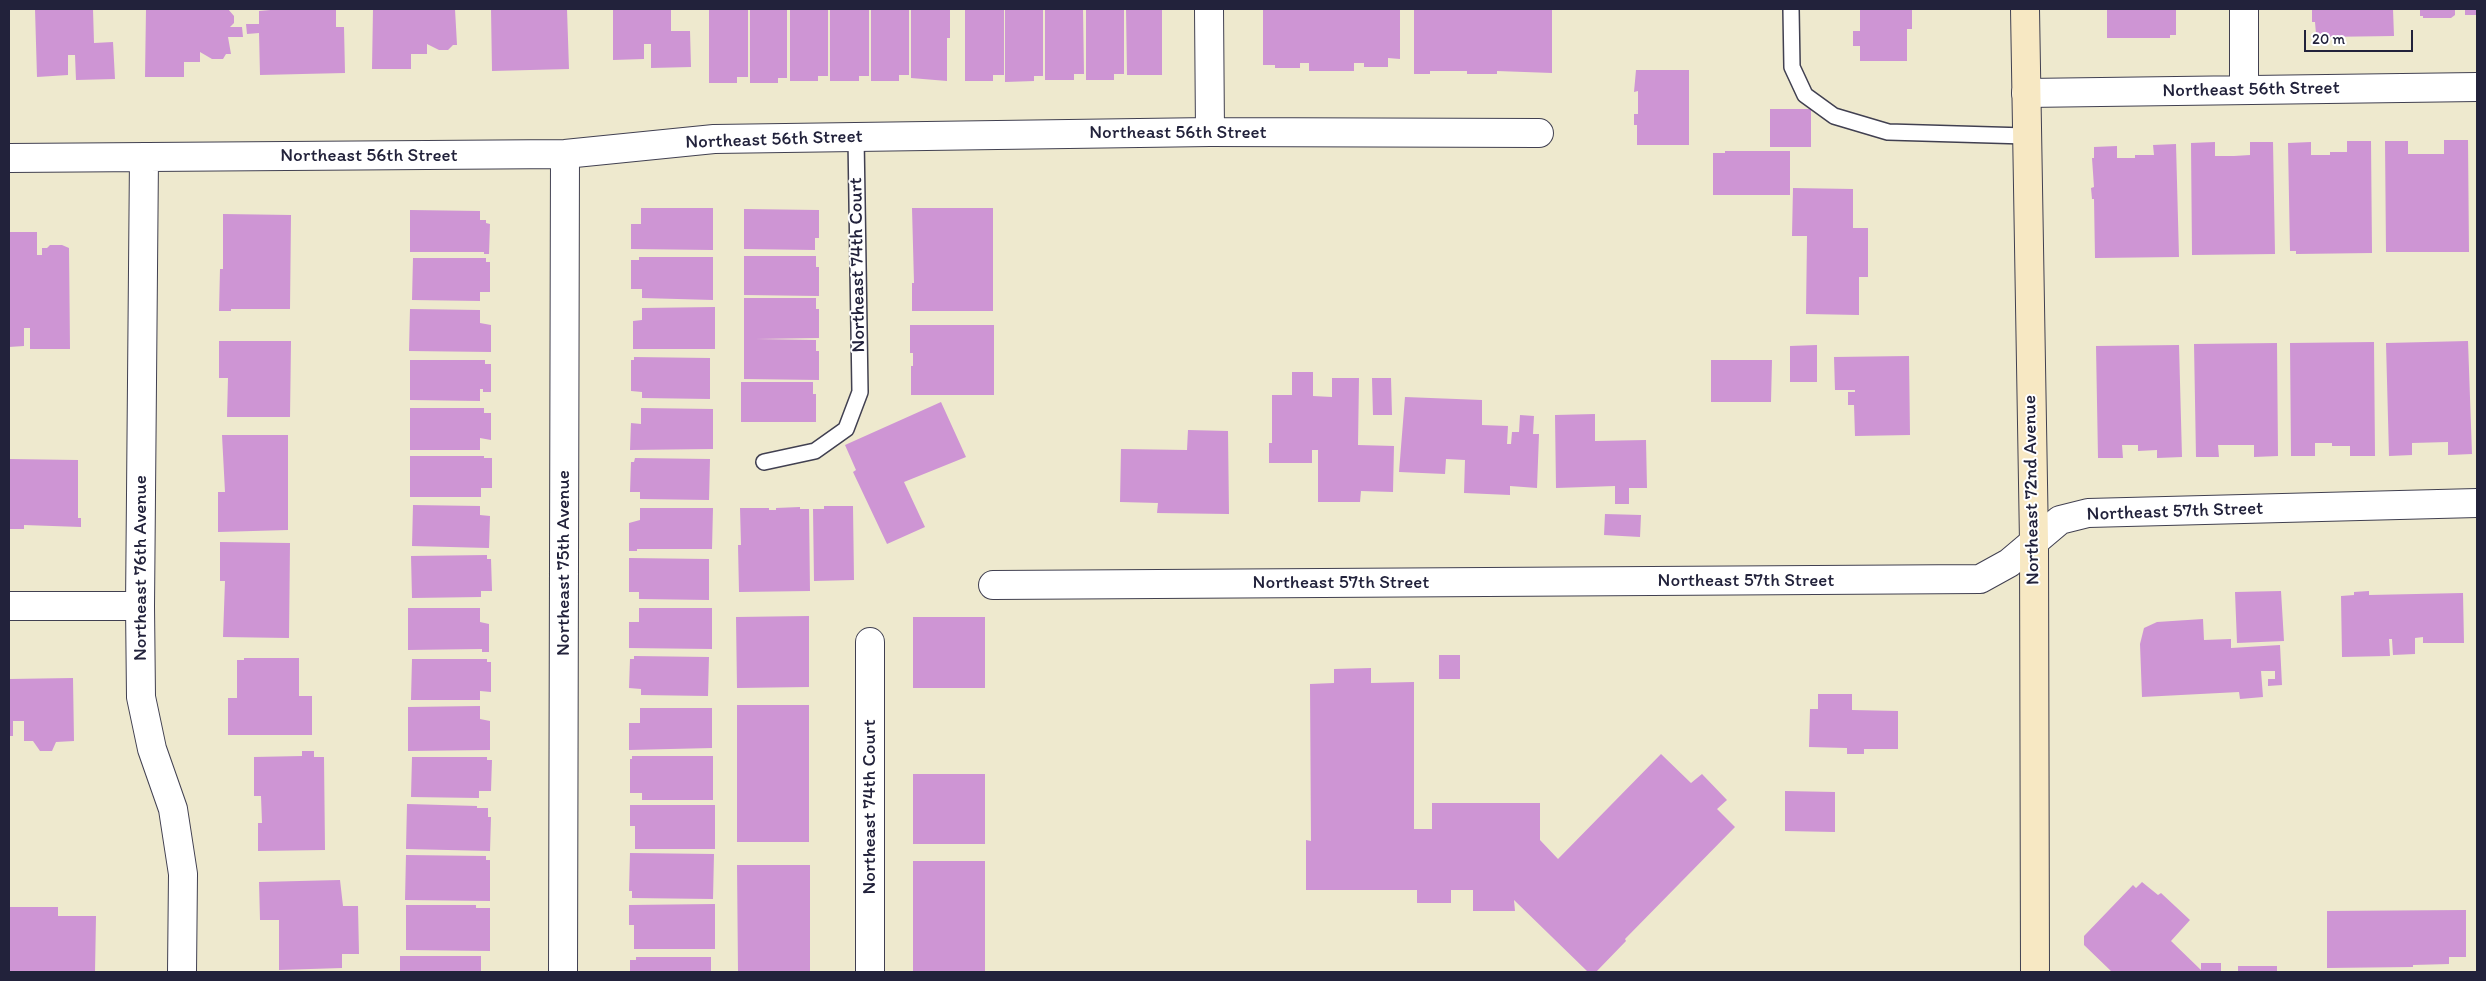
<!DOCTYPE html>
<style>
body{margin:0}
#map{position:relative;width:2486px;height:981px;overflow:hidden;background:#eee9ce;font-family:Itim,sans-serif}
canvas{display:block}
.frame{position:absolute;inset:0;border:10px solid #22223b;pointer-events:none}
.scale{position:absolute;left:2304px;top:30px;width:109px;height:22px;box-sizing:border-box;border:2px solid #22223b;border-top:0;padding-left:6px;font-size:15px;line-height:18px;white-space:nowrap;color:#22223b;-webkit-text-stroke:4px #fff;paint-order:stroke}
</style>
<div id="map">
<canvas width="2486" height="981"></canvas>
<div class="frame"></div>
<div class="scale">20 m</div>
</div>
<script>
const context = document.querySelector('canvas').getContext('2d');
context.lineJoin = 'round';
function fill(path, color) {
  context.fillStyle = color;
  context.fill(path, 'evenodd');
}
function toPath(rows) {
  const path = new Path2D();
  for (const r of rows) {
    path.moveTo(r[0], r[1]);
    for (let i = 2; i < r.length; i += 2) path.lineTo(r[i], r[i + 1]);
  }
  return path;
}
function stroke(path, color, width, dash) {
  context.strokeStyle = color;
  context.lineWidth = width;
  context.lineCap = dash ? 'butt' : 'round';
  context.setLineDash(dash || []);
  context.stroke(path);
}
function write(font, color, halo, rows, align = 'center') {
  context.font = font + ' Itim,sans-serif';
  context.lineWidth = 4;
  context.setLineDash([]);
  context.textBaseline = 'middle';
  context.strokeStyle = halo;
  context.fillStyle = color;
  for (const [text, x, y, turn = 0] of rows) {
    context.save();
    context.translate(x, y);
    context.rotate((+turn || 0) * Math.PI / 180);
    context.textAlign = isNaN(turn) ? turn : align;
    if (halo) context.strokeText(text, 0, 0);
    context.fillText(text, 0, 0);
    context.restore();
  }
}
fill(toPath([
 [35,9,93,9,94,43,113,42,115,79,76,80,75,55,68,55,68,75,37,77],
 [146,9,228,9,234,16,234,23,230,27,242,27,243,37,228,37,231,54,226,54,223,59,212,59,200,52,200,62,184,62,184,77,145,77],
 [282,9,336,9,336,27,344,27,345,73,260,75,259,33,247,34,246,24,259,24,259,11],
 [373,9,455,9,457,45,453,45,448,50,439,50,427,44,427,54,411,54,411,69,372,69],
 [491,9,567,9,569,69,492,71],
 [613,9,671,9,671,31,690,31,691,67,651,68,651,44,644,44,644,59,613,60],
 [709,9,748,9,748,77,737,77,737,83,709,83],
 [750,9,787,9,787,78,778,78,778,83,750,83],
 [790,9,828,9,828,76,818,76,818,81,790,81],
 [830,9,869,9,869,76,859,76,859,81,830,81],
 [871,9,909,9,909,75,899,75,899,81,871,81],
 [911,9,950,9,950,38,947,38,947,81,911,78],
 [965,9,1004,9,1004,75,993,75,993,81,965,81],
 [1005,9,1043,9,1043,76,1034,76,1034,81,1005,82],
 [1045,9,1083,9,1084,74,1074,74,1074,80,1045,80],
 [1086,9,1124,9,1124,74,1114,74,1114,80,1086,80],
 [1126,9,1162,9,1162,75,1127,75],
 [1263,9,1400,9,1400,59,1388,58,1388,67,1364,67,1364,63,1354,63,1354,71,1309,71,1309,63,1300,63,1300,68,1275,68,1275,65,1263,65],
 [1414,9,1552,9,1552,73,1497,71,1497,74,1467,74,1467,71,1430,71,1430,74,1414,74],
 [1860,9,1912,9,1912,29,1907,29,1907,61,1860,61,1860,46,1853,46,1853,31,1860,31],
 [2107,9,2176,9,2176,35,2170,35,2170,38,2107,38],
 [2312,9,2393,9,2394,36,2323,37,2323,34,2316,34,2315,22,2312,22],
 [2420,9,2455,9,2455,15,2451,18,2423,18,2423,16,2420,16],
 [2465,9,2477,9,2477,15,2465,15],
 [1636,70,1689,70,1689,145,1637,145,1637,125,1634,125,1634,114,1638,114,1638,91,1634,92],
 [1770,109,1811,109,1811,147,1770,147],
 [2444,140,2468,140,2469,252,2386,252,2385,141,2408,141,2408,154,2444,154],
 [2347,141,2371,141,2372,253,2296,254,2296,251,2290,251,2288,143,2311,142,2311,155,2330,155,2330,152,2347,152],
 [2215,142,2215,156,2234,156,2250,155,2250,142,2273,142,2275,254,2192,255,2191,143],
 [2176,144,2179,257,2095,258,2094,199,2092,199,2091,188,2094,187,2092,158,2094,158,2094,147,2117,146,2117,158,2135,158,2135,155,2154,155,2153,145],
 [1725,151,1790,151,1790,195,1713,195,1713,153,1725,153],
 [1793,188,1853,189,1853,228,1868,228,1868,277,1859,277,1859,315,1806,314,1807,236,1792,236],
 [641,208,713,208,713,250,631,249,631,224,641,224],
 [912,208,993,208,993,311,912,311,912,283,914,283],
 [744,209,819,210,819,238,815,238,815,250,744,249],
 [410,210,480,211,480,220,486,220,486,223,490,224,489,254,484,254,484,252,410,252],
 [223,214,291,215,290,309,231,309,231,311,219,311,220,269,223,269],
 [9,232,37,232,37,255,42,255,42,248,47,248,50,245,62,245,69,248,70,349,30,349,30,328,24,328,24,346,9,347],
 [744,256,816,256,816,267,819,267,819,296,744,295],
 [639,257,713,257,713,300,642,298,642,289,631,289,631,260,639,260],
 [413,258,486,258,486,262,490,262,490,292,480,292,480,301,412,300],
 [744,298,816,298,816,309,819,309,819,338,756,339,816,340,816,351,819,351,819,380,744,379],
 [715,307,715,349,633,349,633,321,642,320,642,308],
 [410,309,480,310,480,323,491,325,491,352,409,351],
 [910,325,994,325,994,395,911,395,911,366,913,366,913,353,910,353],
 [219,341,291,341,290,417,227,417,228,378,219,378],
 [2468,341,2472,454,2448,455,2448,442,2412,443,2412,455,2389,456,2386,343],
 [2374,342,2375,456,2350,456,2350,446,2332,446,2332,443,2315,443,2315,456,2291,456,2290,343],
 [2277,343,2278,456,2254,457,2254,445,2218,445,2219,457,2196,457,2194,344],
 [1817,345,1817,382,1790,382,1790,346],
 [2179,345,2182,457,2157,458,2157,450,2138,451,2138,445,2122,445,2123,458,2098,458,2096,346],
 [1909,356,1910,435,1855,436,1854,405,1848,405,1848,392,1855,392,1855,390,1835,390,1834,357],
 [634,357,710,358,710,399,642,398,642,392,631,391,631,360,634,360],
 [410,360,485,360,485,364,491,364,491,392,483,392,483,389,480,389,480,401,410,400],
 [1711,360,1772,360,1771,402,1711,402],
 [1292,372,1313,372,1313,396,1332,397,1332,378,1359,378,1358,445,1394,446,1393,492,1361,491,1360,502,1318,502,1318,450,1312,450,1312,463,1269,463,1269,443,1272,443,1272,395,1292,395],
 [1372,378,1391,378,1392,415,1373,415],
 [741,382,813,382,813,394,816,394,816,422,741,422],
 [1405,397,1482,400,1482,425,1508,426,1507,444,1511,444,1512,432,1519,432,1520,415,1534,416,1533,434,1539,434,1537,488,1510,486,1510,495,1464,493,1465,460,1446,459,1445,474,1399,472],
 [941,402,966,457,904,482,925,527,887,544,853,472,856,470,845,445],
 [410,408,484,408,484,413,491,413,491,440,480,438,480,450,410,450],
 [641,408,713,409,713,449,630,450,631,423,641,424],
 [1595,414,1595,441,1646,440,1647,488,1629,488,1629,504,1615,504,1615,486,1556,488,1555,415],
 [1188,430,1228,431,1229,514,1157,513,1158,503,1120,502,1121,449,1187,450],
 [222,435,288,435,288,530,218,532,218,492,225,492],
 [410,456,484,456,484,458,492,458,492,488,481,488,481,497,410,497],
 [635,458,710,459,709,500,640,499,640,492,630,492,631,462,634,462],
 [9,459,78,460,78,518,81,518,81,527,24,525,24,529,9,529],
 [413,505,480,506,480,515,490,516,489,548,412,546],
 [824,506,853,506,854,580,814,581,813,509,824,509],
 [800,507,800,509,809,509,810,591,739,592,738,545,741,545,740,508,769,508,769,510,776,510,776,508],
 [640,508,713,508,712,549,637,549,637,551,629,551,629,523,640,520],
 [1605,514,1641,515,1640,537,1604,535],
 [220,542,290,543,289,638,223,637,225,581,220,581],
 [487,555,487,559,491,559,492,591,481,591,481,597,412,598,411,556],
 [629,558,709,559,709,600,639,599,639,592,629,592],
 [2281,591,2284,641,2237,643,2235,592],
 [2369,591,2369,595,2463,593,2464,643,2423,643,2423,637,2415,638,2415,654,2393,655,2392,639,2389,639,2390,656,2342,657,2341,596,2354,595,2354,592],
 [408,608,480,608,480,622,489,624,489,652,482,652,482,649,408,650],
 [639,608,712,608,712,649,629,648,629,622,639,622],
 [809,616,809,687,737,688,736,617],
 [913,617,985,617,985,688,913,688],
 [2203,619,2204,640,2231,639,2231,648,2280,645,2282,685,2268,686,2268,679,2275,679,2275,671,2261,671,2263,697,2240,699,2239,692,2142,697,2140,644,2144,628,2157,622],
 [1439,655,1460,655,1460,679,1439,679],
 [634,656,709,657,708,696,641,695,641,689,629,688,630,659,634,659],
 [244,658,299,658,299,696,312,696,312,735,228,735,228,698,237,698,237,660,244,660],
 [412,659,487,659,487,662,491,662,491,692,480,691,480,700,411,700],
 [1371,668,1371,683,1414,682,1414,829,1432,829,1432,803,1540,803,1540,840,1558,859,1661,754,1691,783,1702,774,1727,800,1717,809,1735,827,1625,939,1626,941,1596,972,1588,972,1514,900,1515,911,1473,911,1473,890,1451,890,1451,903,1417,903,1417,890,1306,890,1306,840,1311,841,1310,684,1334,683,1334,669],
 [73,678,74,741,56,742,52,751,40,751,33,741,24,741,24,721,13,721,13,736,9,736,9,679],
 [1818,694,1852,694,1852,710,1898,711,1898,749,1864,749,1864,754,1847,754,1847,748,1809,747,1810,709,1818,709],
 [737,705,809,705,809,842,737,842],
 [480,706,480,719,490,721,490,750,408,751,408,707],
 [640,708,712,708,712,748,629,750,629,723,640,723],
 [302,751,314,751,314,757,324,757,325,850,258,851,258,823,262,823,261,796,254,796,254,757,302,756],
 [632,756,713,756,713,800,642,800,642,793,630,793,630,759,632,759],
 [412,757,487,757,487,760,492,760,491,791,479,791,479,798,411,797],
 [913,774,985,774,985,844,913,844],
 [1785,791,1835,792,1835,832,1785,831],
 [407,804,477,806,477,808,488,808,488,817,491,817,490,851,406,849],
 [630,805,715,805,715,849,635,849,635,826,630,826],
 [630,853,714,854,713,899,632,898,632,891,629,891],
 [406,855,486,856,486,860,490,860,490,901,405,900],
 [913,861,985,861,985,972,913,972],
 [737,865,810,865,810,972,738,972],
 [340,880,343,906,358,906,359,954,342,954,342,968,279,970,279,920,260,920,259,882],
 [2142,882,2158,895,2161,893,2190,920,2171,941,2201,970,2201,963,2221,963,2221,972,2112,972,2084,945,2084,936,2133,885,2136,888],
 [715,904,715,949,634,949,634,925,629,925,629,905],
 [406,905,476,905,476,908,490,908,490,951,406,950],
 [9,907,58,907,58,916,96,916,95,972,9,972],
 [2466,910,2466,957,2449,957,2449,964,2413,965,2413,967,2327,968,2327,911],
 [400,956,481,956,481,972,400,972],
 [636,957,711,957,711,972,630,972,630,960,636,960],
 [2238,966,2277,966,2277,972,2238,972]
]), '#ce95d4');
const lane = toPath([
 [1791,9,1792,67,1805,95,1834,116,1888,132,2026,136],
 [764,462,815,451,846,429,860,392,856,137]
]);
const street = toPath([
 [1209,9,1210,132],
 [2244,9,2244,90],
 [2026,93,2477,87],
 [144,157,140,606,141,697,152,749,173,809,183,874,182,972],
 [9,158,565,154,714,139,1210,132,1539,133],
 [993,585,1980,579,2009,563,2060,520,2088,513,2477,503],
 [9,606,140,606],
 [563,972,565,154],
 [870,972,870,642]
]);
const secondary = toPath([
 [2025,9,2034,542,2035,972]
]);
stroke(lane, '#414051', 18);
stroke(street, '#414051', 30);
stroke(secondary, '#414051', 30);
stroke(lane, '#fff', 15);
stroke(street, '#fff', 28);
stroke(secondary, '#f7e8c3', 28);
write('19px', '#22223b', '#fff', [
 ["Northeast 56th Street",2251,90,-1],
 ["Northeast 56th Street",1178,133],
 ["Northeast 56th Street",774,140,-2],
 ["Northeast 56th Street",369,156],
 ["Northeast 74th Court",858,265,-91],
 ["Northeast 72nd Avenue",2032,490,-91],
 ["Northeast 57th Street",2175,512,-2],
 ["Northeast 75th Avenue",564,563,-90],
 ["Northeast 76th Avenue",141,568,-90],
 ["Northeast 57th Street",1746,581],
 ["Northeast 57th Street",1341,583],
 ["Northeast 74th Court",870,807,-90]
]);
</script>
